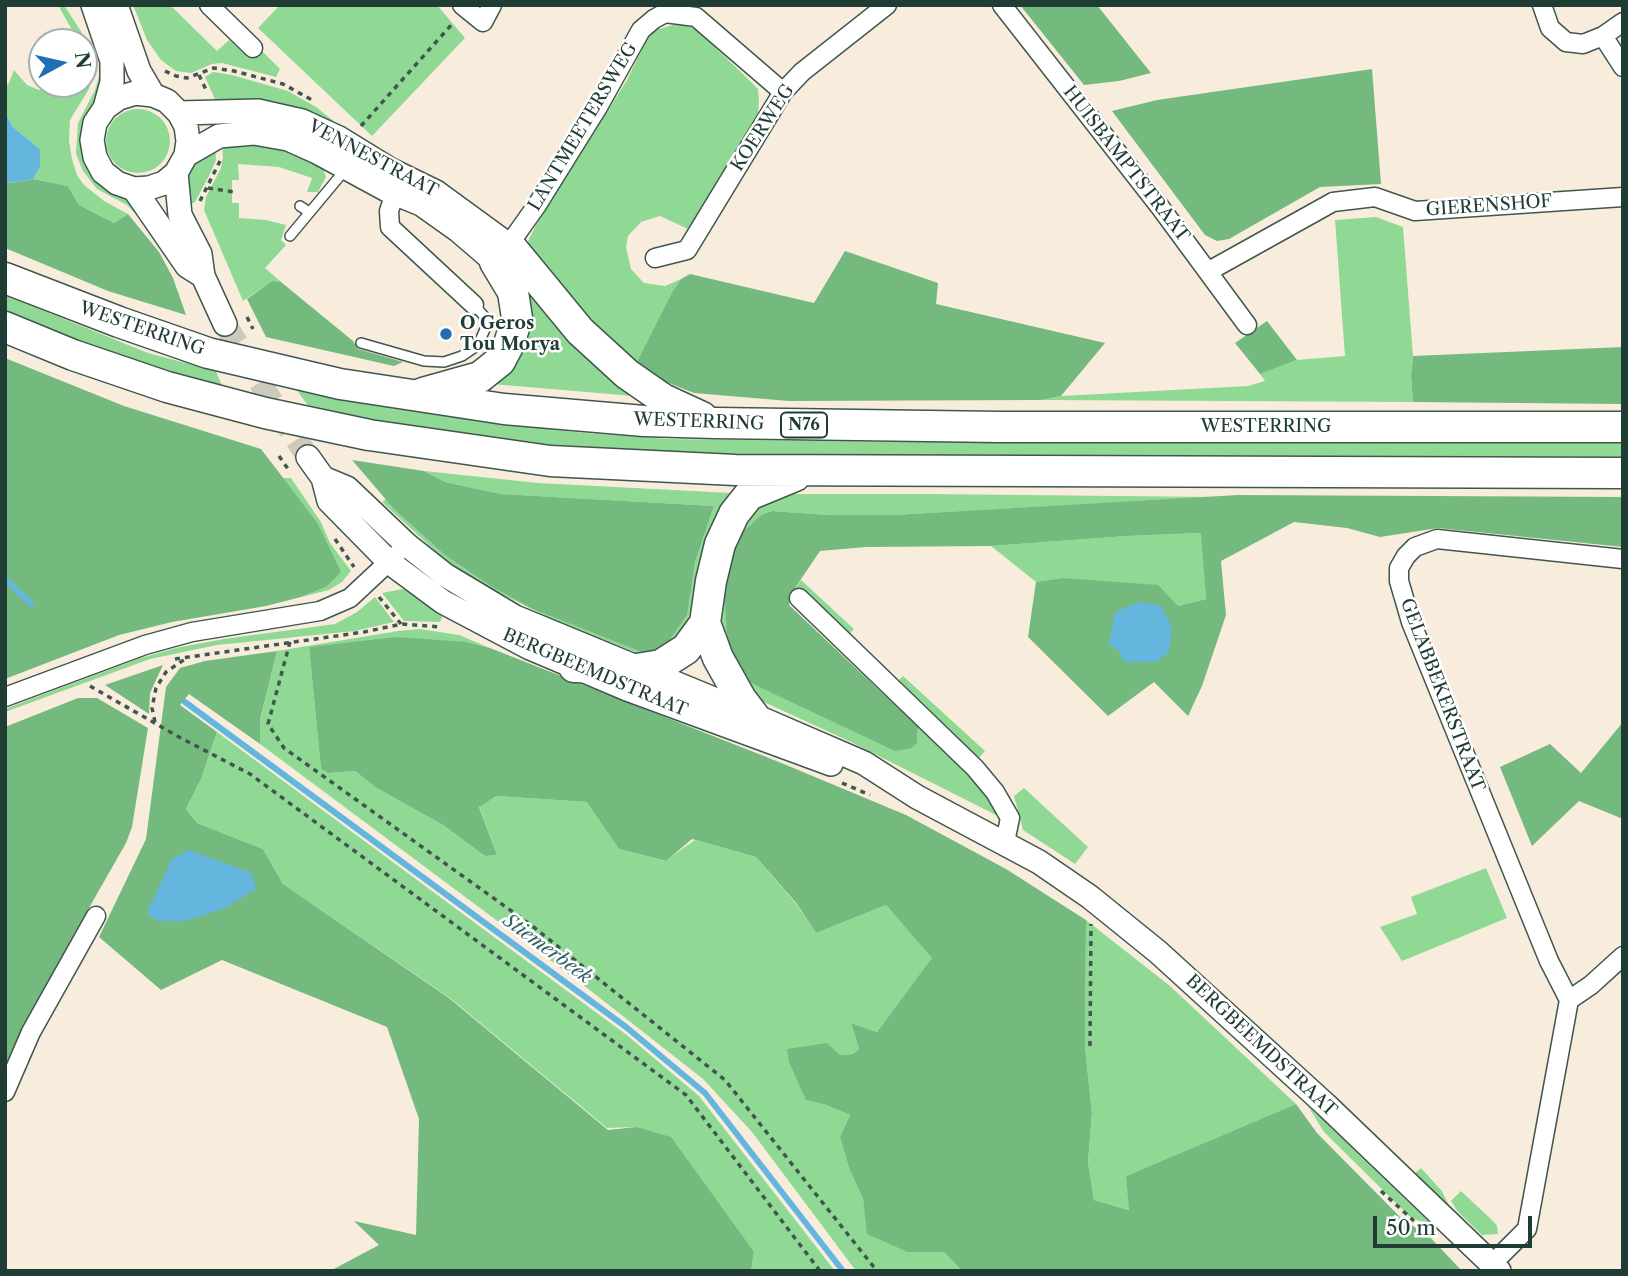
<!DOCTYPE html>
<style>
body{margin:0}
#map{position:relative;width:1628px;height:1276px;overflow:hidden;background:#f8eddd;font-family:"Libre Caslon Text",serif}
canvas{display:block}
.frame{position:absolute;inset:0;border:7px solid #1f3d34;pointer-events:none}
.north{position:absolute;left:28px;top:28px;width:70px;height:70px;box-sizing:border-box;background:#fff;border:2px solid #a5b1ae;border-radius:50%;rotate:82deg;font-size:19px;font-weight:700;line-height:28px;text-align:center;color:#1f3d34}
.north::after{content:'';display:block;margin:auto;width:24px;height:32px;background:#1f6fb2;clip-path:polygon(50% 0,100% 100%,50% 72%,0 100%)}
.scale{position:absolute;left:1373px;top:1216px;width:159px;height:32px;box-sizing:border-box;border:4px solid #1f3d34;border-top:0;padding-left:9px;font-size:21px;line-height:24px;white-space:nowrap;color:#1f3d34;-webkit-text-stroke:5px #fff;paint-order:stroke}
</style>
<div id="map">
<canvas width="1628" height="1276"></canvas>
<div class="frame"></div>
<div class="north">N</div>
<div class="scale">50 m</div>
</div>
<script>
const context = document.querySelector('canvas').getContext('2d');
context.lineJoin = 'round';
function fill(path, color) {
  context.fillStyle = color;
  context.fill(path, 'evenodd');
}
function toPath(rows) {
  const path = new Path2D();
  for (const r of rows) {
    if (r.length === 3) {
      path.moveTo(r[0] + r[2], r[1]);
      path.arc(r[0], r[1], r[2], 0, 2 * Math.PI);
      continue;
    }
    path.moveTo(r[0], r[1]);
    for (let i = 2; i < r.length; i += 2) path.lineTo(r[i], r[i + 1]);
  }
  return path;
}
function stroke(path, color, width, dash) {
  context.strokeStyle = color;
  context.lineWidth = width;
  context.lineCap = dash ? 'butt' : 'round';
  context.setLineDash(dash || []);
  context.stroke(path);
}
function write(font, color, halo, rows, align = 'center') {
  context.font = font + ' "Libre Caslon Text",serif';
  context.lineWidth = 5;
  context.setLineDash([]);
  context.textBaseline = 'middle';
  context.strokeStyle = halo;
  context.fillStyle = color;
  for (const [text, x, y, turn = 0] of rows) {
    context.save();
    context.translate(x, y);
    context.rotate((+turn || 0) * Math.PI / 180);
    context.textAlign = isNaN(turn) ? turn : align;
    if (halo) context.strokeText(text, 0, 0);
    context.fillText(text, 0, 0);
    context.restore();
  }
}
fill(toPath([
 [58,5,64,5,82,33,93,65,92,77,89,89,70,120,69,140,72,159,77,175,84,185,104,201,128,214,114,223,79,205,68,186,33,179,40,167,40,149,13,127,5,113,5,82,8,85,14,70,27,85,39,90,56,88,60,84,84,84,84,42,73,42,76,37],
 [133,5,170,5,217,51,229,40,248,57,258,47,280,69,276,77,222,63,212,64,191,73,176,71,161,60,147,40],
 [280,5,437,5,465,38,372,136,258,28],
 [680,23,697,30,746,77,758,89,759,101,758,113,688,229,660,216,641,222,628,236,626,247,631,269,644,283,665,286,681,279,637,362,582,312,531,250,528,241,535,227,627,80,647,39,655,30],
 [105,67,98,97,83,126,81,153,95,178,134,203,146,225,127,205,97,189,83,171,76,154,78,123,95,90,101,69],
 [213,72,232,75,288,91,316,107,360,142,218,106,205,77],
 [138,141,32],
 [222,141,256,141,316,158,323,168,326,177,318,192,307,192,312,178,279,167,238,164,239,180,232,180,232,203,239,203,239,218,266,220,286,225,281,240,286,245,265,268,281,282,272,281,243,301,204,210,206,197,221,168,223,157],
 [215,144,216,160,210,174,195,202,185,208,184,178,188,168],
 [1376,217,1403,227,1413,356,1411,376,1413,402,1041,400,1061,396,1248,386,1265,381,1260,374,1297,360,1345,356,1335,220],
 [521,279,633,396,492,384],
 [5,295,148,353,216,371,224,391,156,371,5,315],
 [296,389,396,409,491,423,585,433,668,439,892,442,1299,439,1623,442,1623,460,714,456,526,443,435,433,312,411],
 [424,471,538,483,731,493,722,510,685,629,675,642,650,658,556,621,483,585,445,560,382,502,386,499,446,556,489,585,669,641,686,615,695,562,714,506,501,494,445,482],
 [283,478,291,478,321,522,330,543,351,571,342,582,329,590,301,597,326,587,317,522],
 [778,494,928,494,1214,497,894,515,828,515,772,511,761,515,739,535,751,683,912,748,917,743,918,727,981,786,1000,817,849,741,755,698,721,633,718,605,730,542,768,496],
 [1202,533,1206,599,1178,606,1062,578,1036,582,991,546,1127,536],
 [801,580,854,629,848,635,804,589,789,605,791,594],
 [402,589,420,594,444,613,440,622,404,621,382,593],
 [375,597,394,622,355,631,217,645,150,659,5,712,5,709,52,691,141,658,176,648,224,639,335,624,357,612],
 [420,629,459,635,490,648,467,642,309,647,321,769,328,773,355,771,375,787,443,825,485,856,497,855,479,806,498,796,588,802,619,849,665,861,695,840,756,857,797,905,816,933,886,905,933,958,877,1032,851,1023,859,1049,851,1054,840,1055,806,1100,826,1105,850,1115,840,1137,849,1168,863,1199,868,1234,907,1252,944,1252,962,1271,856,1271,752,1132,703,1079,582,984,260,744,260,721,277,651,398,631],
 [903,676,985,751,979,758,899,680],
 [217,732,628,1036,699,1096,835,1271,751,1271,754,1252,636,1127,607,1128,450,998,283,884,263,849,197,823,186,809,201,779],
 [1024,788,1088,847,1075,864,1023,830,1014,796],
 [1486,868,1507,918,1402,961,1380,927,1417,914,1411,897],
 [1086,920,1170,986,1296,1104,1126,1176,1130,1210,1094,1200,1088,1162,1092,1114,1085,1047],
 [1308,1106,1436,1229,1409,1216,1324,1132],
 [1421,1168,1442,1191,1453,1214,1413,1175],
 [1461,1191,1494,1222,1497,1226,1498,1234,1482,1235,1458,1212,1451,1201]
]), '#90d995');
fill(toPath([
 [1020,5,1097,5,1151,73,1119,81,1084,85],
 [1372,69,1381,184,1320,187,1229,239,1217,241,1205,235,1112,111,1157,100],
 [33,179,68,186,79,205,114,223,128,214,159,252,173,278,186,315,108,291,5,248,5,181,13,183],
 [845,251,938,283,936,304,1105,343,1061,396,1041,400,789,401,694,393,661,380,637,362,672,293,681,279,690,274,814,303],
 [272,281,281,282,353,341,358,349,403,362,394,366,266,337,247,299],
 [1267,321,1297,360,1260,374,1235,343],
 [1623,347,1623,404,1413,402,1411,376,1413,356],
 [5,358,124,406,261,449,317,522,341,572,326,587,301,597,266,606,172,622,119,635,5,679],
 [352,460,424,471,445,482,501,494,714,506,695,562,687,615,669,641,647,654,533,609,489,585,446,556,394,509],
 [1238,495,1623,497,1623,547,1438,528,1380,537,1347,528,1294,522,1221,561,1226,615,1202,686,1188,716,1154,682,1108,716,1028,637,1036,582,1062,578,1158,585,1178,606,1206,599,1201,533,1127,536,991,546,866,547,820,551,791,594,789,605,918,727,917,743,912,748,895,751,751,683,736,661,727,635,724,589,739,535,761,515,772,511,828,515,894,515],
 [396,637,467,642,490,648,779,762,906,815,1006,869,1086,920,1085,1047,1092,1114,1088,1162,1094,1200,1129,1210,1126,1176,1296,1104,1317,1133,1404,1221,1426,1233,1462,1271,962,1271,944,1252,907,1252,867,1234,863,1199,849,1168,840,1137,850,1115,826,1105,806,1100,789,1062,787,1049,827,1043,840,1055,852,1054,859,1049,851,1023,877,1032,932,958,886,905,816,933,797,904,756,857,692,839,666,861,619,849,587,802,497,796,479,807,497,855,485,856,443,825,375,787,355,771,328,773,321,769,309,647],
 [277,651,260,720,260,744,189,694,180,705,217,732,201,779,186,809,197,823,263,849,283,884,449,998,608,1130,636,1127,671,1137,754,1252,751,1271,330,1271,379,1245,354,1221,416,1235,419,1119,387,1027,222,960,161,990,99,937,146,839,166,687,180,668,205,661],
 [163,665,150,693,149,714,105,685],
 [78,698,97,698,148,728,132,827,126,843,69,943,24,1033,5,1078,5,727],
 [1623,722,1623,819,1579,801,1532,846,1500,767,1550,744,1581,773]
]), '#74b97e');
fill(toPath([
 [5,113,13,127,40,149,40,167,33,179,13,183,5,181],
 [1140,602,1161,606,1172,627,1169,652,1156,662,1124,662,1119,651,1109,644,1115,612],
 [188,850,252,873,256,889,225,908,186,921,158,921,147,913,172,859]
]), '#64b6df');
stroke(toPath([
 [5,579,31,604],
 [185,702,626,1027,705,1093,843,1271]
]), '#64b6df', 6);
stroke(toPath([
 [225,324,277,410,308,457]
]), '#cdcabb', 23, [23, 11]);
const service = toPath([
 [300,206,309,212],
 [290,236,345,170],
 [361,343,424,361,444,362,462,356,478,345,486,327,484,316,474,305]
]);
const minor = toPath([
 [209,5,253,48],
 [462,5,483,22,492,5],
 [1002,5,1160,207,1247,325],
 [1542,5,1550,28,1566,42,1583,44,1603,36,1623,22],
 [1603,36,1623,67],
 [395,193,389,211,390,227,474,305],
 [503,253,537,205,598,107,641,30,654,19,665,13,696,17,783,92],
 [655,258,687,250,783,92,802,72,887,5],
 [1209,271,1333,202,1375,197,1415,211,1623,197],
 [799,598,975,768,995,792,1010,818,1005,842],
 [5,697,145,645,192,632,320,611,350,598,396,555],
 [1569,1000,1549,961,1411,622,1399,581,1399,568,1406,556,1415,547,1437,539,1623,559],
 [5,1092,31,1032,96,916],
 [1492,1264,1527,1229,1569,1000,1591,985,1623,956]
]);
const tertiary = toPath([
 [93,5,112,61,112,82,105,108,95,123,92,140,95,157,103,172,117,183,134,189,149,188,164,183,176,173,186,155,188,141,186,126,179,113,167,101,153,95,135,93,119,98,105,108],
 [116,5,139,71,153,95],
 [179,113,258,111,302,121,339,138,391,170,436,192,510,246],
 [186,155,219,136,254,133,288,139,317,152,387,190,421,204,459,231,495,262],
 [176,173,180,215,200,254,203,276,225,324],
 [134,189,187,266,203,276],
 [308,457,323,478,329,501,389,562,443,602,530,648,627,689,831,764],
 [323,478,347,488,407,545,445,575,515,617,762,719,864,763,917,797,1039,862,1090,897,1158,952,1326,1105,1499,1271]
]);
const trunk = toPath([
 [510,246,580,331,627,374,663,399,702,417],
 [5,278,119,322,208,353,340,384,504,409,644,421,715,423,999,427,1623,427],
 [5,327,73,355,167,387,265,413,369,435,550,461,735,470,1623,473],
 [423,393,480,377,500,361,509,344,517,318,513,292,495,262],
 [574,667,637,669,661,665,686,649,705,623],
 [754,716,741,699,718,658,705,623,711,581,720,544,734,514,749,495,795,476]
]);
stroke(service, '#40574d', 12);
stroke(minor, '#40574d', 21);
stroke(tertiary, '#40574d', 26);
stroke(trunk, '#40574d', 33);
stroke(toPath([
 [165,71,176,76,187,78,214,68,234,71,283,84,312,100],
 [199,75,207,92],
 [361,126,453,23],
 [208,188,234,192],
 [200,201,220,161],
 [247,317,253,329],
 [279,456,288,469],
 [335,539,354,567],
 [379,597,401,624],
 [290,642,268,724,284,748,531,925,725,1080,877,1271],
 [175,659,364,632,402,624,441,627],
 [90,686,179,737,250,774,686,1095,820,1271],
 [155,722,152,708,156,688,166,672,185,659],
 [842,783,870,795],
 [1090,1046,1091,924],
 [1381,1191,1414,1221]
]), '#40574d', 3.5, [5, 5]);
stroke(service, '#fff', 9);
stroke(minor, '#fff', 18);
stroke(tertiary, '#fff', 23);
stroke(trunk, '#fff', 30);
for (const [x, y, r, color] of [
 [446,334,7,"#1f6fb2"]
]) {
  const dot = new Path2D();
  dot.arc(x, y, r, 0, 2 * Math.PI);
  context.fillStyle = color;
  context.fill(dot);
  stroke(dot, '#fff', 2.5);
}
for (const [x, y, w] of [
 [804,425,46]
]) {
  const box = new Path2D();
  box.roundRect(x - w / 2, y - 12.5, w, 25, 5);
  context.fillStyle = '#fff';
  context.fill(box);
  stroke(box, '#1f3d34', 2);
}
write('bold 16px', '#1f3d34', null, [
 ["N76",804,425]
]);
write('18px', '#1f3d34', '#fff', [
 ["LANTMEETERSWEG",583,127,-59],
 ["KOERWEG",763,128,-57],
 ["VENNESTRAAT",373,159,28],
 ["HUISBAMPTSTRAAT",1126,164,52],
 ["GIERENSHOF",1489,206,-4],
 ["WESTERRING",142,329,19],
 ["WESTERRING",699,422,2],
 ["WESTERRING",1266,427],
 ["BERGBEEMDSTRAAT",595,673,23],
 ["GELABBEKERSTRAAT",1442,695,69],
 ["BERGBEEMDSTRAAT",1261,1046,43]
]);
write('bold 18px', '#1f3d34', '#fff', [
 ["O Geros",460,324],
 ["Tou Morya",460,345]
], 'left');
write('italic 19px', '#346167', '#fff', [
 ["Stiemerbeek",547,949,36]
]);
</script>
